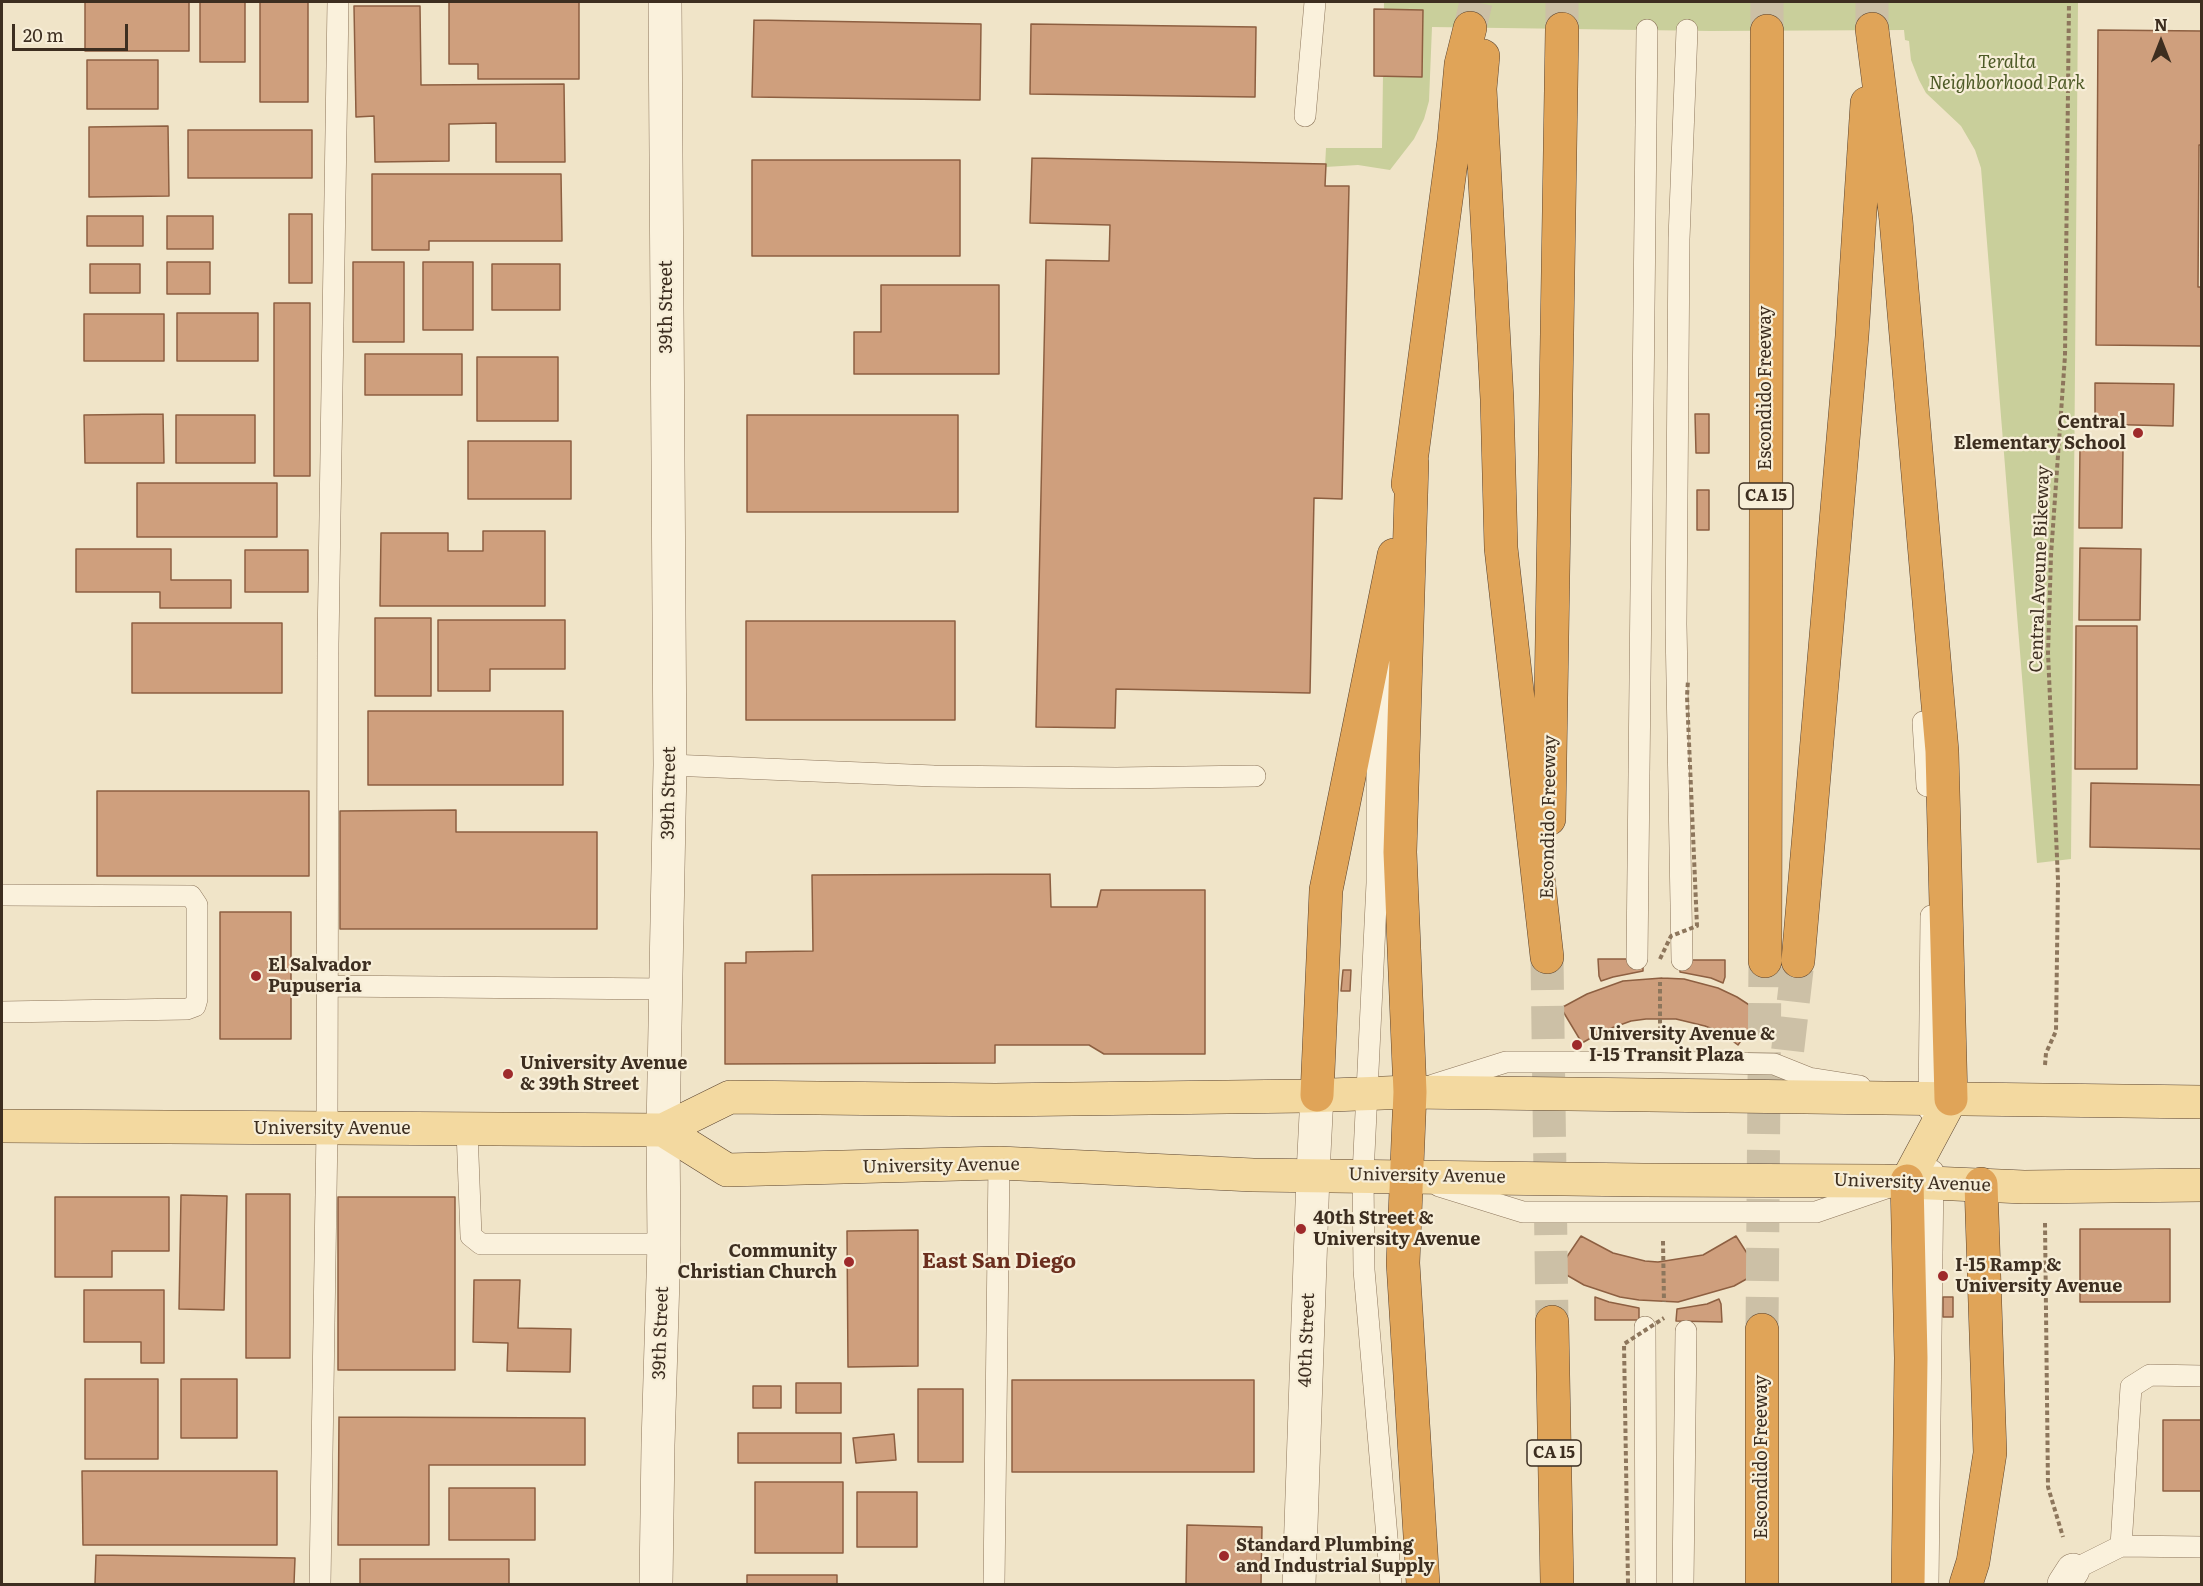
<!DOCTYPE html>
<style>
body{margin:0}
#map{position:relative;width:2203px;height:1586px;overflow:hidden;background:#f0e4c8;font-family:Literata,serif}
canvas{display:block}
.frame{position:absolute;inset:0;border:3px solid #3d2e20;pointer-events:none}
.north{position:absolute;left:2131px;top:12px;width:60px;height:60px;-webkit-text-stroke:4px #f7eed8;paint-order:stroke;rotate:0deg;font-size:16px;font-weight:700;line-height:24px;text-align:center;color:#3d2e20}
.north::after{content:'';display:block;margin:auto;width:21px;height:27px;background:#3d2e20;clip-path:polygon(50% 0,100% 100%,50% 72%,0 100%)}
.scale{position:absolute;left:12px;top:24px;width:116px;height:27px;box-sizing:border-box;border:3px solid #3d2e20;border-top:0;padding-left:8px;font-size:18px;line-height:21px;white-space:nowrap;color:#3d2e20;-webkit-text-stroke:4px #f7eed8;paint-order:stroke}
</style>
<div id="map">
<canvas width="2203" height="1586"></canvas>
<div class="frame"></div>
<div class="north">N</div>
<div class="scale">20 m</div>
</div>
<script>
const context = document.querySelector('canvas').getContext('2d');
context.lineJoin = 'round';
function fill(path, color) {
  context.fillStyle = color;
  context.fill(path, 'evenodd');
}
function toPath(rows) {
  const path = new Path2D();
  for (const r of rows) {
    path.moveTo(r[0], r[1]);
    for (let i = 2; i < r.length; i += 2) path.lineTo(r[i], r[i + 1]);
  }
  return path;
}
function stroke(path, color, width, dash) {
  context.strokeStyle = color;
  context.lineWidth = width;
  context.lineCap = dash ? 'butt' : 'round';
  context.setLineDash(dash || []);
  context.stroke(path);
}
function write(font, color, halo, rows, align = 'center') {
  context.font = font + ' Literata,serif';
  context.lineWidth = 4.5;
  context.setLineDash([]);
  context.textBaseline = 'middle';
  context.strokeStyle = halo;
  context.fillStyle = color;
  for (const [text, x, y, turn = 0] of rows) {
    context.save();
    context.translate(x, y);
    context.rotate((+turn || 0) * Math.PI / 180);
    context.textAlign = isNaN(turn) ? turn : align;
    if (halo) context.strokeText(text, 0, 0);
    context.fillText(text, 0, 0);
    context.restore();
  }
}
fill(toPath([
 [1384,2,2078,2,2071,859,2037,863,1981,168,1975,150,1961,126,1926,93,1919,80,1911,60,1909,41,1905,40,1904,30,1711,31,1432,27,1429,101,1424,119,1414,139,1390,170,1358,165,1325,167,1326,148,1382,148]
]), '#c9cf9b');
const building = toPath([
 [85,2,189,2,189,51,85,51,85,2],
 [200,2,245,2,245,62,200,62,200,2],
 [260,2,308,2,308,102,260,102,260,2],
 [449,2,579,2,579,79,478,79,478,64,449,64,449,2],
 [354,6,420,6,421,85,564,84,565,162,496,162,496,123,449,124,449,161,375,162,374,116,356,117,354,6],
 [1374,9,1423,10,1422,77,1374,76,1374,9],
 [754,20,981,24,980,100,752,97,754,20],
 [1031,24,1256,27,1255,97,1030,94,1031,24],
 [2098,30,2202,31,2202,145,2199,145,2198,287,2202,287,2202,346,2096,345,2098,30],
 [87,60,158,60,158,109,87,109,87,60],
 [168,126,169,196,89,197,89,127,168,126],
 [188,130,312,130,312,178,188,178,188,130],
 [1032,158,1326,164,1325,186,1349,186,1342,499,1314,498,1310,693,1116,689,1115,728,1036,727,1046,260,1109,261,1110,225,1030,223,1032,158],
 [752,160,960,160,960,256,752,256,752,160],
 [372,174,561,174,562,241,429,241,429,250,372,250,372,174],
 [289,214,312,214,312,283,289,283,289,214],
 [87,216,143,216,143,246,87,246,87,216],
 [167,216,213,216,213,249,167,249,167,216],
 [167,262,210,262,210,294,167,294,167,262],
 [353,262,404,262,404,342,353,342,353,262],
 [423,262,473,262,473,330,423,330,423,262],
 [90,264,140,264,140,293,90,293,90,264],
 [492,264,560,264,560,310,492,310,492,264],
 [881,285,999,285,999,374,854,374,854,332,881,332,881,285],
 [274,303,310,303,310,476,274,476,274,303],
 [177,313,258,313,258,361,177,361,177,313],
 [84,314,164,314,164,361,84,361,84,314],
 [365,354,462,354,462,395,365,395,365,354],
 [477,357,558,357,558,421,477,421,477,357],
 [2095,383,2174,384,2173,426,2095,424,2095,383],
 [163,414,164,463,85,463,84,415,163,414],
 [1695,414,1709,414,1709,453,1696,453,1695,414],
 [176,415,255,415,255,463,176,463,176,415],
 [747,415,958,415,958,512,747,512,747,415],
 [468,441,571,441,571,499,468,499,468,441],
 [2080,448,2123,448,2122,528,2079,528,2080,448],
 [137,483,277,483,277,537,137,537,137,483],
 [1697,490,1709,490,1709,530,1697,530,1697,490],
 [483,531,545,531,545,606,380,606,381,533,448,533,448,551,483,551,483,531],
 [2080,548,2141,549,2140,620,2079,620,2080,548],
 [76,549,171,549,171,580,231,580,231,608,160,608,160,592,76,592,76,549],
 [245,550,308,550,308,592,245,592,245,550],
 [375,618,431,618,431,696,375,696,375,618],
 [438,620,565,620,565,669,490,669,490,691,438,691,438,620],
 [746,621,955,621,955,720,746,720,746,621],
 [132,623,282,623,282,693,132,693,132,623],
 [2076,626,2137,626,2137,769,2075,769,2076,626],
 [368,711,563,711,563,785,368,785,368,711],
 [2091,783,2202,785,2202,849,2090,847,2091,783],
 [97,791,309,791,309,876,97,876,97,791],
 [456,810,456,832,597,832,597,929,340,929,340,811,456,810],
 [1050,874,1051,907,1097,907,1101,890,1205,890,1205,1054,1104,1054,1089,1045,995,1045,995,1063,725,1064,725,963,746,963,746,952,813,951,812,875,1050,874],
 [220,912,291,912,291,1039,220,1039,220,912],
 [1598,959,1643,959,1643,971,1613,977,1601,981,1599,976,1598,959],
 [1680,960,1725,960,1725,977,1723,983,1711,978,1680,972,1680,960],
 [1343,970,1351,970,1350,991,1341,991,1343,970],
 [1662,978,1684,979,1718,988,1737,997,1760,1012,1738,1045,1720,1032,1705,1026,1676,1019,1646,1019,1631,1021,1603,1031,1582,1043,1561,1008,1587,994,1623,981,1662,978],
 [246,1194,290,1194,290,1358,246,1358,246,1194],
 [181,1195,227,1196,224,1310,179,1309,181,1195],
 [55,1197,169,1197,169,1251,112,1251,112,1277,55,1277,55,1197],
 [338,1197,455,1197,455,1370,338,1370,338,1197],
 [2080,1229,2170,1229,2170,1302,2080,1302,2080,1229],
 [918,1230,918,1366,848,1367,847,1231,918,1230],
 [1581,1236,1613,1253,1645,1261,1658,1262,1703,1255,1736,1236,1759,1272,1734,1286,1678,1302,1639,1300,1620,1297,1584,1285,1558,1270,1581,1236],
 [474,1280,520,1280,518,1328,571,1329,570,1372,507,1371,508,1343,473,1342,474,1280],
 [84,1290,164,1290,164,1363,141,1363,141,1342,84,1342,84,1290],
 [1595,1297,1609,1302,1639,1308,1639,1320,1595,1320,1595,1297],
 [1943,1297,1953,1297,1953,1317,1943,1317,1943,1297],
 [1719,1299,1721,1304,1722,1322,1676,1321,1677,1309,1707,1304,1719,1299],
 [85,1379,158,1379,158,1459,85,1459,85,1379],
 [181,1379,237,1379,237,1438,181,1438,181,1379],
 [1012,1380,1254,1380,1254,1472,1012,1472,1012,1380],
 [796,1383,841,1383,841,1413,796,1413,796,1383],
 [753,1386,781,1386,781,1408,753,1408,753,1386],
 [918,1389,963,1389,963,1462,918,1462,918,1389],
 [339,1417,585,1418,585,1465,429,1465,429,1545,338,1545,339,1417],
 [2163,1420,2202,1420,2202,1491,2163,1491,2163,1420],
 [738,1433,841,1433,841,1463,738,1463,738,1433],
 [894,1434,896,1460,856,1463,853,1438,894,1434],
 [82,1471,277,1471,277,1545,83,1545,82,1471],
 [755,1482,843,1482,843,1553,755,1553,755,1482],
 [449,1488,535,1488,535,1540,449,1540,449,1488],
 [857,1492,917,1492,917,1547,857,1547,857,1492],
 [1187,1525,1262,1527,1261,1584,1186,1584,1187,1525],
 [96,1555,295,1558,294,1584,95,1584,96,1555],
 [360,1559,509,1559,509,1584,360,1584,360,1559],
 [747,1575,837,1575,837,1584,747,1584,747,1575]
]);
fill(building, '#cf9f7d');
stroke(building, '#8d5f41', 1.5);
stroke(toPath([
 [1767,2,1767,31],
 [1872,2,1872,29],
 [1470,28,1476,2],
 [1562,29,1562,2],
 [1547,957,1552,1322],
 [1782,1099,1798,961],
 [1762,1330,1765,961]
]), '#ccc0a6', 33, [33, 16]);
const service = toPath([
 [1305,116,1315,2],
 [1386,663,1377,763,1377,883,1363,1175,1364,1270,1391,1584],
 [1923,722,1927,786],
 [670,765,934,776,1116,778,1255,776],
 [2,895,191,896,197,905,197,999,195,1006,187,1009,2,1012],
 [1637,959,1647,30],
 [1682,960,1676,624,1679,239,1687,30],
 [328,986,666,989],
 [1433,1085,1506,1062,1660,1062,1774,1064,1809,1078,1860,1086],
 [1929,1110,1931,916],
 [467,1130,471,1236,481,1244,664,1244],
 [1439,1186,1523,1212,1816,1212,1886,1188],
 [1645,1327,1646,1584],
 [2121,1546,2131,1387,2150,1375,2202,1376],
 [2073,1570,2121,1546,2202,1547],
 [320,1584,327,1129,328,644,338,2],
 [994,1584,999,1163],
 [1683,1584,1686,1331],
 [1928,1584,1933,1171]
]);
const minor = toPath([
 [656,1584,658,1445,664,1244,663,1130,670,765,665,2],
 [2064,1584,2073,1570]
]);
const tertiary = toPath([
 [1299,1584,1313,1174,1317,1095]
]);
const primary = toPath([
 [2,1126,663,1130,730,1097,995,1100,1305,1096,1410,1092,2202,1102],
 [663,1130,727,1170,999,1163,1253,1175,1643,1180,1884,1181,2024,1187,2202,1185],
 [1907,1181,1951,1099]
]);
const motorway = toPath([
 [1872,29,1896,220,1942,751,1951,1099],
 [1483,56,1480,89,1497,399,1501,548,1547,957],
 [1412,463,1400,852,1410,1092,1403,1263,1423,1584],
 [1408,484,1454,140,1461,64,1470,28],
 [1549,819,1562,29],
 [1765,961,1767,31],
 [1798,961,1852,336,1867,103],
 [1317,1095,1326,890,1394,555],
 [1907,1181,1911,1358,1908,1584],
 [1552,1322,1557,1584],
 [1762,1584,1762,1330],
 [1966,1584,1973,1562,1990,1453,1981,1184]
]);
stroke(service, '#8d765c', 22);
stroke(minor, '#8d765c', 34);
stroke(tertiary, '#8d765c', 34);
stroke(primary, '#5b4430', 34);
stroke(motorway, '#5b4430', 34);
stroke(toPath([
 [1660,1031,1660,982],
 [2045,1065,2046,1053,2056,1031,2058,880,2048,653,2051,555,2065,356,2069,2],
 [2045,1223,2048,1487,2063,1537],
 [1663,1241,1664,1302]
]), '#8d765c', 4, [4.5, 3]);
stroke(service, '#faf1dc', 21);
stroke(minor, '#faf1dc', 33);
stroke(tertiary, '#faf1dc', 33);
stroke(primary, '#f3d9a0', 33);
stroke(motorway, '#e0a458', 33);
stroke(toPath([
 [1660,959,1671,936,1697,926,1687,696,1688,680],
 [1628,1583,1624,1344,1664,1318]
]), '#8d765c', 4, [4.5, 3]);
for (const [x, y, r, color] of [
 [2138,433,6,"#9e2a2b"],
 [256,976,6,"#9e2a2b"],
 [1577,1045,6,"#9e2a2b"],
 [508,1074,6,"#9e2a2b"],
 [1301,1229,6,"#9e2a2b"],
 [849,1262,6,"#9e2a2b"],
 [1943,1276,6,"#9e2a2b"],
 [1224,1556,6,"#9e2a2b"]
]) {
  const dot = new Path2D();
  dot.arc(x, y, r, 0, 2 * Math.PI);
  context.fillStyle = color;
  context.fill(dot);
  stroke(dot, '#f7eed8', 2);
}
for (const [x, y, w] of [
 [1766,496,54],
 [1554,1453,54]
]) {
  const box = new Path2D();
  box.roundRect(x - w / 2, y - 13, w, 26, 4.5);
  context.fillStyle = '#f7eed8';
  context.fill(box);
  stroke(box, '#3d2e20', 1.5);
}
write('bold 16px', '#3d2e20', null, [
 ["CA 15",1766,496],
 ["CA 15",1554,1453]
]);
write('italic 18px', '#4d5a26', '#f7eed8', [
 ["Teralta",2007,63],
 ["Neighborhood Park",2007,84]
]);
write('18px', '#3d2e20', '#f7eed8', [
 ["39th Street",667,307,-90],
 ["Escondido Freeway",1766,388,-90],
 ["Central Aveune Bikeway",2040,569,-88],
 ["39th Street",669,793,-89],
 ["Escondido Freeway",1549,817,-89],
 ["University Avenue",332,1129],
 ["University Avenue",941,1166,-1],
 ["University Avenue",1427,1176,1],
 ["University Avenue",1912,1183,2],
 ["39th Street",661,1333,-88],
 ["40th Street",1307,1340,-88],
 ["Escondido Freeway",1762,1457,-90]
]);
write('bold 18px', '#3d2e20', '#f7eed8', [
 ["Central",2126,423,"right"],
 ["Elementary School",2126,444,"right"],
 ["El Salvador",268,966],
 ["Pupuseria",268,987],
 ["University Avenue &",1589,1035],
 ["I-15 Transit Plaza",1589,1056],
 ["University Avenue",520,1064],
 ["& 39th Street",520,1085],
 ["40th Street &",1313,1219],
 ["University Avenue",1313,1240],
 ["Community",837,1252,"right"],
 ["Christian Church",837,1273,"right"],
 ["I-15 Ramp &",1955,1266],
 ["University Avenue",1955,1287],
 ["Standard Plumbing",1236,1546],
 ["and Industrial Supply",1236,1567]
], 'left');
write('bold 21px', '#6b2e1e', '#f7eed8', [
 ["East San Diego",999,1262]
]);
</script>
